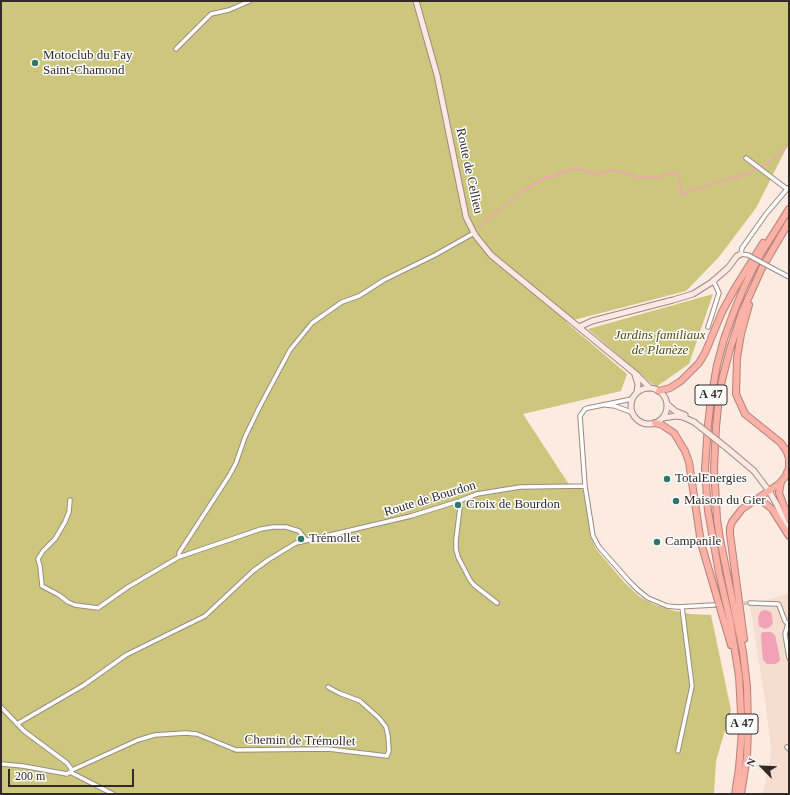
<!DOCTYPE html>
<meta charset="utf-8">
<style>
body{margin:0}
#map{position:relative;width:790px;height:795px;overflow:hidden;background:#fcebe1;font-family:"Times New Roman",serif}
canvas{display:block}
.frame{position:absolute;inset:0;border:2px solid #312a27;pointer-events:none}
.north{position:absolute;left:742px;top:747px;width:40px;height:40px;-webkit-text-stroke:3px #fff;paint-order:stroke;rotate:294deg;font-size:11px;font-weight:700;line-height:16px;text-align:center;color:#312a27}
.north::after{content:'';display:block;margin:auto;width:14px;height:18px;background:#312a27;clip-path:polygon(50% 0,100% 100%,50% 72%,0 100%)}
.scale{position:absolute;left:8px;top:769px;width:126px;height:18px;box-sizing:border-box;border:2px solid #312a27;border-top:0;padding-left:5px;font-size:12px;line-height:14px;white-space:nowrap;color:#312a27;-webkit-text-stroke:3px #fff;paint-order:stroke}
</style>
<div id="map">
<canvas width="790" height="795"></canvas>
<div class="frame"></div>
<div class="north">N</div>
<div class="scale">200 m</div>
</div>
<script>
const context = document.querySelector('canvas').getContext('2d');
context.lineJoin = 'round';
function fill(path, color) {
  context.fillStyle = color;
  context.fill(path, 'evenodd');
}
function toPath(rows) {
  const path = new Path2D();
  for (const r of rows) {
    if (r.length === 3) {
      path.moveTo(r[0] + r[2], r[1]);
      path.arc(r[0], r[1], r[2], 0, 2 * Math.PI);
      continue;
    }
    path.moveTo(r[0], r[1]);
    for (let i = 2; i < r.length; i += 2) path.lineTo(r[i], r[i + 1]);
  }
  return path;
}
function stroke(path, color, width, dash) {
  context.strokeStyle = color;
  context.lineWidth = width;
  context.lineCap = dash ? 'butt' : 'round';
  context.setLineDash(dash || []);
  context.stroke(path);
}
function write(font, color, halo, rows, align = 'center') {
  context.font = font + ' "Times New Roman",serif';
  context.lineWidth = 3;
  context.setLineDash([]);
  context.textBaseline = 'middle';
  context.strokeStyle = halo;
  context.fillStyle = color;
  for (const [text, x, y, turn = 0] of rows) {
    context.save();
    context.translate(x, y);
    context.rotate((+turn || 0) * Math.PI / 180);
    context.textAlign = isNaN(turn) ? turn : align;
    if (halo) context.strokeText(text, 0, 0);
    context.fillText(text, 0, 0);
    context.restore();
  }
}
fill(toPath([
 [789,593,789,794,763,794,769,765,771,750,766,707,750,606]
]), '#f5ddcf');
fill(toPath([
 [1,1,789,1,789,143,756,208,719,257,686,291,566,322,627,374,621,391,523,414,568,483,583,490,591,537,596,549,624,582,640,597,653,604,675,611,690,614,711,615,731,710,716,761,714,794,1,794],
 [713,294,689,364,656,387,588,329]
]), '#cdc77e');
fill(toPath([
 [765,610,771,612,773,623,770,627,765,629,759,626,758,618,760,612],
 [763,632,771,632,775,635,780,659,779,662,775,664,767,664,763,660,761,637,761,634]
]), '#f3a1b6');
stroke(toPath([
 [477,228,524,190,546,177,556,176,564,171,580,169,597,175,611,170,639,177,652,178,678,172,682,194,748,173,767,164,789,145]
]), '#f3a1b6', 1.5);
stroke(toPath([
 [738,604,750,603]
]), '#d3c4bc', 3.5, [3.5, 2]);
const street = toPath([
 [176,49,211,14,229,10,250,1],
 [746,158,787,189],
 [748,255,741,254,742,248,766,214,789,187],
 [772,268,789,277],
 [708,327,719,293,713,280],
 [632,399,588,408,585,409,580,416,585,486,593,536,599,547,629,581,638,590,648,598,667,606,677,607,714,605],
 [606,405,615,406,631,412],
 [70,500,69,512,65,522,55,539,43,551,38,559,40,566,42,586,59,595,68,602,75,605,98,608,128,587,179,557,261,529,273,527,286,527,299,531,306,540],
 [459,501,460,507,456,540,456,549,458,557,470,580,474,585,497,603],
 [179,557,179,553,188,539,229,476,236,463,245,437,259,408,290,350,312,323,342,302,359,296,384,280,435,255,474,233],
 [750,603,778,604,779,605,785,621,789,625],
 [788,624,785,634,789,658],
 [1,707,24,731,67,763,72,770,70,772],
 [17,724,84,685,126,655,205,616,253,571,268,560,296,543,411,516,459,501,477,494,520,487,585,486],
 [787,747,789,749],
 [678,751,692,686,682,607],
 [1,764,23,766,67,774,70,772],
 [72,770,138,740,155,735,185,733,197,734,236,750,328,749,387,756,389,751,388,736,386,727,379,718,360,701,339,693,328,687],
 [70,772,113,794]
]);
const secondary = toPath([
 [416,1,437,75,466,217,475,235,491,255,637,375,650,388],
 [579,327,592,321,673,300,693,294,712,282,728,268,737,256,741,254],
 [635,375,638,384,637,392],
 [649,406,18],
 [667,404,675,411,685,415],
 [663,418,676,416,683,417,694,422],
 [728,449,754,471,769,491,777,505,789,532]
]);
const highway = toPath([
 [659,391,670,388,681,381,699,363,705,353,722,312,735,288,763,243],
 [655,423,662,425,674,433,685,451,689,462,701,543,731,645],
 [781,482,779,493,789,520],
 [756,500,762,501,772,509,789,536],
 [744,639,730,534,730,528,732,522,742,509,779,484,785,477,789,468,789,459,787,452,781,443,745,414,736,394,737,358,741,334,749,305],
 [735,794,739,768,742,731,739,676,730,620,719,573,708,511,705,469,708,425,711,399,717,365,724,339,733,314,744,287,760,255,789,209],
 [741,794,747,757,748,726,747,686,743,652,720,539,717,519,714,468,716,427,718,407,722,380,730,349,742,312,762,268,789,222]
]);
stroke(street, '#9a8b82', 5.5);
stroke(secondary, '#9a8b82', 7);
stroke(highway, '#b5827a', 8);
stroke(street, '#fff', 3.5);
stroke(secondary, '#fee8e4', 5);
stroke(highway, '#fcb1a6', 6);
const streetBridge = toPath([
 [748,255,772,268]
]);
const secondaryBridge = toPath([
 [694,422,728,449]
]);
stroke(streetBridge, '#9a8b82', 5.5, []);
stroke(secondaryBridge, '#9a8b82', 7, []);
stroke(streetBridge, '#fff', 3.5);
stroke(secondaryBridge, '#fee8e4', 5);
for (const [x, y, r, color] of [
 [35,63,4,"#31766a"],
 [667,479,4,"#31766a"],
 [676,501,4,"#31766a"],
 [458,505,4,"#31766a"],
 [301,539,4,"#31766a"],
 [657,542,4,"#31766a"]
]) {
  const dot = new Path2D();
  dot.arc(x, y, r, 0, 2 * Math.PI);
  context.fillStyle = color;
  context.fill(dot);
  stroke(dot, '#fff', 1.5);
}
for (const [x, y, w] of [
 [711,395,32],
 [742,724,32]
]) {
  const box = new Path2D();
  box.roundRect(x - w / 2, y - 10, w, 20, 3);
  context.fillStyle = '#fff';
  context.fill(box);
  stroke(box, '#312a27', 1);
}
write('bold 12px', '#312a27', null, [
 ["A 47",711,395],
 ["A 47",742,724]
]);
write('13px', '#312a27', '#fff', [
 ["Motoclub du Fay",43,56],
 ["Saint-Chamond",43,71],
 ["TotalEnergies",675,479],
 ["Maison du Gier",684,501],
 ["Croix de Bourdon",466,505],
 ["Trémollet",309,539],
 ["Campanile",665,542]
], 'left');
write('13px', '#312a27', '#fff', [
 ["Route de Cellieu",469,171,78],
 ["Route de Bourdon",430,499,-17],
 ["Chemin de Trémollet",300,741,1]
]);
write('italic 13px', '#4f4a0b', '#fff', [
 ["Jardins familiaux",660,336],
 ["de Planèze",660,351]
]);
</script>
